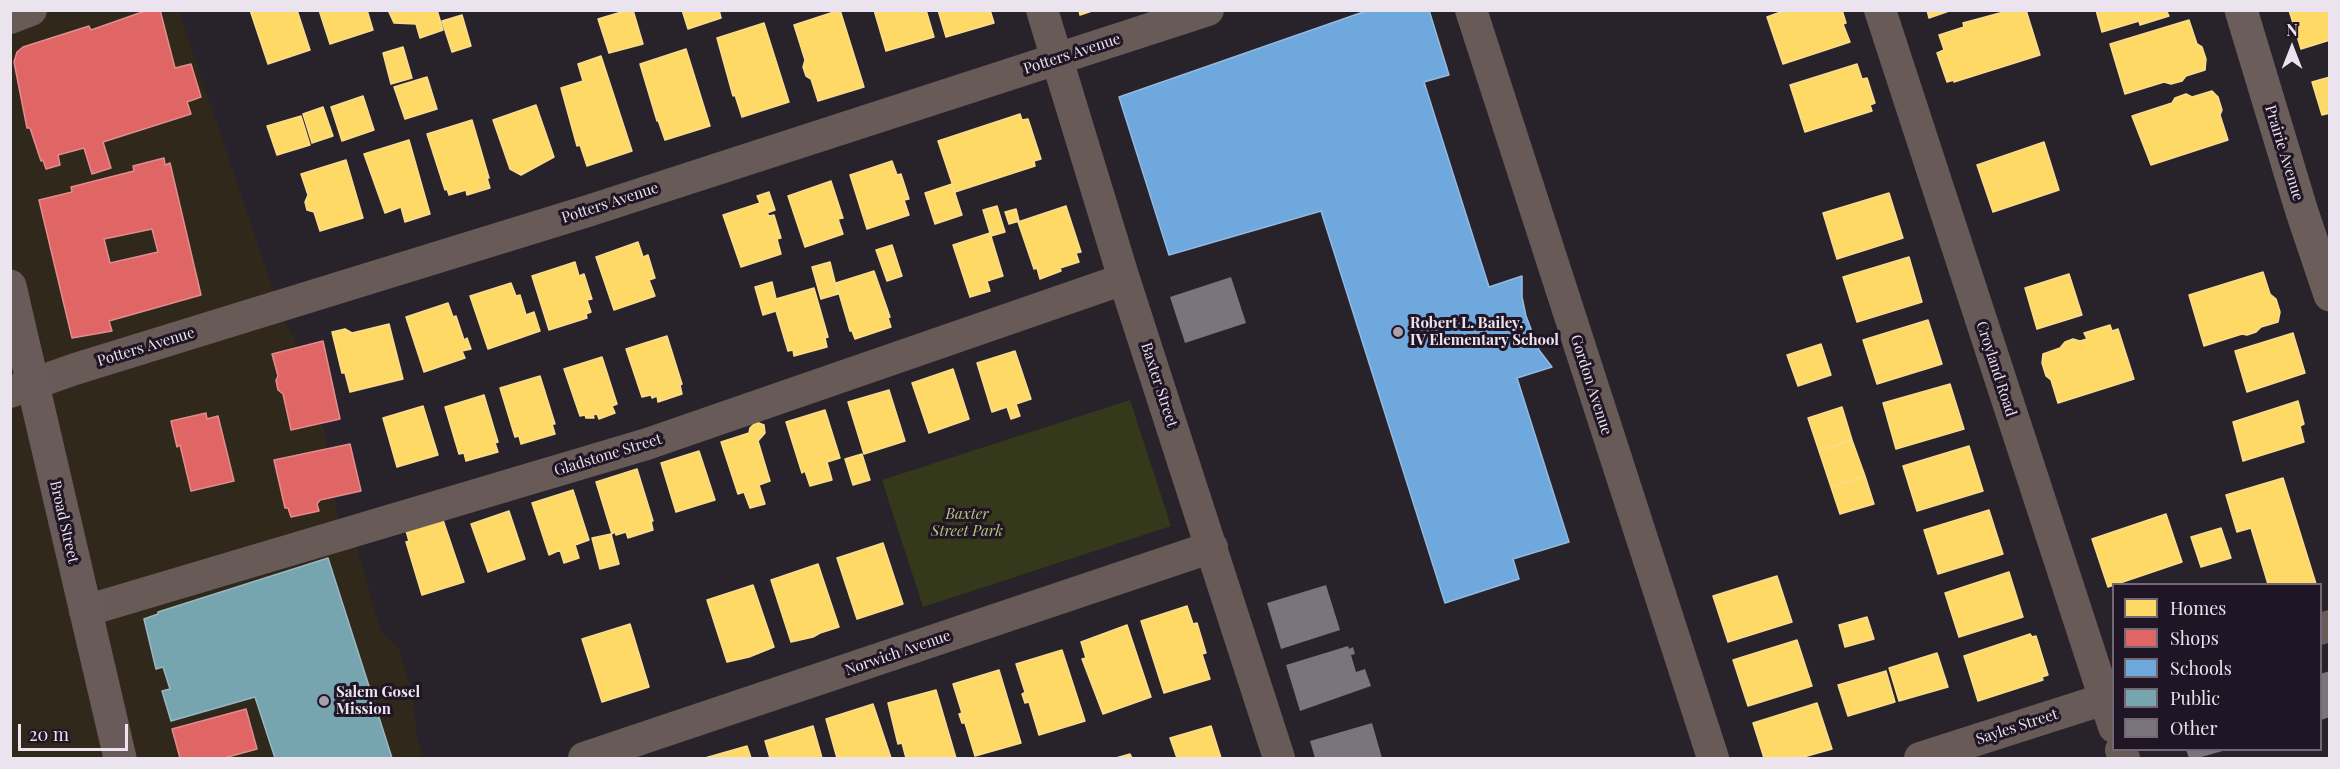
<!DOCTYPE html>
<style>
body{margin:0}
#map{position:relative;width:2340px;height:769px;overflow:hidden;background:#28222a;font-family:"Playfair Display",serif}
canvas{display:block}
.frame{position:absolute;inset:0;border:12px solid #ebe3ee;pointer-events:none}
.legend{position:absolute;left:2112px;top:583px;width:210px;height:168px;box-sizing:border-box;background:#201524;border:2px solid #716775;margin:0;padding:8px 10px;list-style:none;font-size:18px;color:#ebe3ee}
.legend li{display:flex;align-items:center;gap:12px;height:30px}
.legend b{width:30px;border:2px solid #716775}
.north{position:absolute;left:2262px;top:18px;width:60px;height:60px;-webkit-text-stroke:4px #201524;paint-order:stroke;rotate:0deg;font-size:16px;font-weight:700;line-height:24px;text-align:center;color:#ebe3ee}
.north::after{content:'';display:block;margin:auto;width:21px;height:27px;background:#ebe3ee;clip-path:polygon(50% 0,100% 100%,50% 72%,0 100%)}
.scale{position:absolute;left:18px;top:724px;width:110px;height:27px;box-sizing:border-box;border:3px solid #ebe3ee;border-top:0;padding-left:8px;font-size:18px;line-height:21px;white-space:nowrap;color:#ebe3ee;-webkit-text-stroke:4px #201524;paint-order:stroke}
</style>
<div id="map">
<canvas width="2340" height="769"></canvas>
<div class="frame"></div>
<ul class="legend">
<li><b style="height:16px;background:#ffd966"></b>Homes</li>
<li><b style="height:16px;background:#e06666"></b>Shops</li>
<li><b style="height:16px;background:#6fa8dc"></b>Schools</li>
<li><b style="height:16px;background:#76a5af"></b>Public</li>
<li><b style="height:16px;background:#7a747c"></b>Other</li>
</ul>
<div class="north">N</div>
<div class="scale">20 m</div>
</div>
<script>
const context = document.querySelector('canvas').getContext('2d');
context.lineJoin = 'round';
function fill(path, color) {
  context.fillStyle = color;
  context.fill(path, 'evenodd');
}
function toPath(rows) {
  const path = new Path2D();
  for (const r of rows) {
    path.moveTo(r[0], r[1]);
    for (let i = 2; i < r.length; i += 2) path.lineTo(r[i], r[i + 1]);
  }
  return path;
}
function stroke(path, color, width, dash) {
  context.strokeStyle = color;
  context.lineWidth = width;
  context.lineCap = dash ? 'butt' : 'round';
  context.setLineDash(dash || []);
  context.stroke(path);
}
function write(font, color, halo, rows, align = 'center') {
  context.font = font + ' "Playfair Display",serif';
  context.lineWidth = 6;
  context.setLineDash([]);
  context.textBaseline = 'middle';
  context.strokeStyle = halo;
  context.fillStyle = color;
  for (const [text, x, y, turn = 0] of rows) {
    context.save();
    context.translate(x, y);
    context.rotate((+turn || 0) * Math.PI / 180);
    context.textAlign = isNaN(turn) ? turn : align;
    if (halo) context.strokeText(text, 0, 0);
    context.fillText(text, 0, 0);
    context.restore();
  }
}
fill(toPath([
 [10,11,179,11,281,314,294,338,326,437,339,524,353,534,381,632,399,649,413,698,417,738,424,758,11,758]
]), '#30291b');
fill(toPath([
 [1130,400,1171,526,923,607,882,480]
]), '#34391b');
const homes = toPath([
 [250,10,297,10,310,50,268,64,250,10],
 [319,10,367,10,373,30,330,44,319,10],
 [388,10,437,10,443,30,420,38,416,24,394,23,388,10],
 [628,10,633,10,643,44,609,53,598,19,628,10],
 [682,10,719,10,721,18,688,29,682,10],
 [840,10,864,87,818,101,811,79,806,76,803,67,805,60,794,25,840,10],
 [874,10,926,10,934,37,886,51,874,10],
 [938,10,990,10,994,23,946,37,938,10],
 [1079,10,1095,10,1080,15,1079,10],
 [1786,10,1842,10,1846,23,1843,24,1850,42,1783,64,1767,17,1786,10],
 [1927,10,1952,10,1929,18,1927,10],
 [2011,10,2026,10,2040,55,1954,82,1954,80,1947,82,1937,53,1944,50,1939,35,1964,27,1963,23,2011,10],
 [2096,10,2171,10,2167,12,2169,16,2140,25,2139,21,2102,32,2096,10],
 [2289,10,2330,10,2330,40,2301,49,2289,10],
 [462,15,471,46,452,52,442,21,462,15],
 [2189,20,2197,44,2202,47,2206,59,2205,70,2186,76,2182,81,2171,84,2164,82,2125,94,2110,44,2189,20],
 [764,23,789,102,742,117,735,95,733,96,717,38,764,23],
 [403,47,412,78,391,84,383,53,403,47],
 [686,49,710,126,665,140,658,120,657,121,640,64,686,49],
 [601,56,632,151,587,166,580,145,577,146,561,88,583,81,578,64,601,56],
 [1857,64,1862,79,1867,78,1875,103,1870,105,1872,111,1805,132,1790,85,1857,64],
 [427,77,437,109,405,119,394,87,427,77],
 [2330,77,2330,113,2322,115,2312,82,2330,77],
 [2212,91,2218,97,2222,110,2220,115,2228,140,2151,165,2132,116,2172,103,2175,98,2186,94,2192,97,2212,91],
 [363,96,374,130,342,141,331,107,363,96],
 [536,105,554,157,521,175,510,169,493,120,536,105],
 [323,107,333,136,312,143,303,114,323,107],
 [1020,114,1022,120,1028,119,1041,159,1034,161,1035,166,955,192,938,141,1020,114],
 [301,116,310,145,277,155,267,126,301,116],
 [472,120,489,178,487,178,490,188,467,195,466,190,449,195,447,189,445,190,427,134,472,120],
 [409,140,430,214,405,222,401,207,385,213,364,154,409,140],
 [2044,142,2059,190,1993,212,1977,165,2044,142],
 [346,160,363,218,320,231,314,212,307,210,305,202,308,195,301,174,346,160],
 [892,161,897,175,901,174,909,199,904,200,909,215,867,229,850,175,892,161],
 [831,181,843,218,838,219,843,234,805,247,788,196,831,181],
 [952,184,962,215,935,224,925,193,952,184],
 [769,192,775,210,767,213,769,216,774,215,781,238,777,239,781,254,741,267,723,215,760,203,757,196,769,192],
 [1889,193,1903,238,1837,259,1823,213,1889,193],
 [997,206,1005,232,991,236,983,210,997,206],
 [1066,206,1081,252,1076,253,1079,262,1060,268,1061,271,1040,279,1037,268,1034,269,1018,222,1066,206],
 [1016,209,1019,221,1009,224,1005,212,1016,209],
 [990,233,1003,276,987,281,990,291,970,297,953,245,990,233],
 [638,242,643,257,648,255,655,278,649,280,655,296,614,310,596,257,638,242],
 [892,245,902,276,887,281,876,250,892,245],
 [1909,257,1922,302,1857,322,1843,277,1909,257],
 [575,262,579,276,584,274,592,299,587,300,591,312,586,314,587,318,549,330,532,276,575,262],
 [830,262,838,294,821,299,812,267,830,262],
 [874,271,890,317,888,318,891,327,855,339,852,331,850,331,836,283,874,271],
 [2263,272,2270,294,2276,299,2280,312,2278,322,2261,327,2256,332,2247,335,2242,334,2204,346,2189,295,2263,272],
 [2069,274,2082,315,2037,329,2025,288,2069,274],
 [772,282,776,299,814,288,828,337,825,338,827,347,794,356,793,350,788,351,776,311,763,315,755,287,772,282],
 [511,283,516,296,520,295,526,315,534,312,540,331,488,349,470,296,511,283],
 [448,303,453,317,456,316,464,340,467,338,471,349,462,351,465,358,424,372,406,317,448,303],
 [1928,320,1942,364,1877,384,1863,340,1928,320],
 [389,324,403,379,350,392,345,373,342,373,332,332,345,329,352,333,389,324],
 [2110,325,2112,331,2118,329,2134,379,2058,403,2051,380,2046,376,2042,363,2043,354,2060,348,2065,342,2073,339,2080,341,2087,339,2084,333,2110,325],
 [2293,333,2305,373,2247,392,2235,351,2293,333],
 [667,336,682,384,680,385,682,394,658,402,657,396,652,398,651,395,642,397,626,349,667,336],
 [1821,344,1831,375,1798,386,1787,355,1821,344],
 [1015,351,1031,399,1016,404,1020,416,1011,419,1007,407,992,412,977,363,1015,351],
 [602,357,617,404,612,406,615,413,599,419,597,414,593,415,594,418,586,418,585,415,580,416,564,369,602,357],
 [953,369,969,419,929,433,912,383,953,369],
 [540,376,555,424,552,424,555,434,521,444,519,436,515,437,500,388,540,376],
 [1950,384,1964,429,1896,449,1883,403,1950,384],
 [889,390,905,441,864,454,848,402,889,390],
 [484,395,498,442,495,443,498,452,466,461,464,453,459,454,445,407,484,395],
 [2298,401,2304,424,2300,426,2304,442,2243,461,2233,422,2298,401],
 [423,406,438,455,397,467,383,418,423,406],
 [1842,407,1852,440,1819,451,1808,418,1842,407],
 [825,410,840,458,827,462,832,480,810,486,805,471,802,473,786,422,825,410],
 [756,422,764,425,765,433,758,441,770,481,759,485,765,504,750,508,744,492,738,494,721,442,749,433,750,428,756,422],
 [1852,440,1865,476,1831,487,1819,451,1852,440],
 [1969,446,1983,491,1917,511,1903,466,1969,446],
 [699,451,715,500,676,512,661,463,699,451],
 [862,454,870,480,853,485,845,459,862,454],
 [637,469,653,521,651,521,653,530,628,538,626,532,616,535,615,532,612,534,596,482,637,469],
 [1865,476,1874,504,1840,514,1831,487,1865,476],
 [2283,478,2316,584,2268,584,2251,528,2237,532,2226,495,2283,478],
 [573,490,589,540,575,545,579,558,564,563,560,550,549,555,532,503,573,490],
 [1989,510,2003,554,1938,574,1924,530,1989,510],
 [509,511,525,559,488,572,471,524,509,511],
 [2166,514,2182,562,2108,587,2092,539,2166,514],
 [443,520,464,582,422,595,406,542,409,541,406,531,443,520],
 [2221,528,2231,558,2201,567,2191,537,2221,528],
 [611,534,619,564,600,569,592,538,611,534],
 [883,543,903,604,857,619,837,558,883,543],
 [818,564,839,627,820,633,813,637,791,642,771,580,818,564],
 [2009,572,2023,617,1959,637,1945,593,2009,572],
 [1777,576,1792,622,1728,642,1713,596,1777,576],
 [753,585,774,647,749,657,727,662,707,600,753,585],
 [1187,606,1193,624,1197,623,1206,653,1202,654,1210,679,1164,693,1141,621,1187,606],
 [1867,617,1874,639,1845,647,1839,625,1867,617],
 [630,624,649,687,602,702,582,639,630,624],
 [1127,625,1151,697,1103,714,1082,659,1086,658,1081,642,1127,625],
 [2030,634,2032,637,2036,636,2048,675,2042,677,2043,680,1978,701,1964,656,2030,634],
 [1797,640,1812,686,1748,706,1733,660,1797,640],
 [1062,650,1085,721,1039,735,1029,702,1025,703,1022,694,1025,692,1016,664,1062,650],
 [1937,653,1948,687,1899,701,1889,668,1937,653],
 [999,670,1021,743,975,756,965,723,962,723,959,714,962,713,953,684,999,670],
 [1886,671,1895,702,1848,716,1838,685,1886,671],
 [936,690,956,758,906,758,902,743,898,744,888,703,936,690],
 [1817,703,1832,749,1800,758,1764,758,1753,723,1817,703],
 [873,704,891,758,837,758,826,719,873,704],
 [813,726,822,758,770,758,765,741,813,726],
 [1211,726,1221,758,1177,758,1170,738,1211,726],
 [747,746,751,758,705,758,747,746],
 [1130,754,1132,758,1116,758,1130,754]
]);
fill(homes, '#ffd966');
stroke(homes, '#f9dc8f', 1.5);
const shops = toPath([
 [148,10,160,10,175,68,191,64,201,97,187,102,191,114,103,142,111,168,92,174,84,148,58,155,60,165,46,169,43,160,41,161,30,128,27,128,14,62,17,52,23,47,89,26,91,30,148,10],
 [164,158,165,165,170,163,201,295,109,321,112,331,72,338,39,200,72,192,71,187,134,171,133,166,164,158],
 [152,229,158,252,110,263,104,239,152,229],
 [323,341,340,419,291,430,283,394,278,390,276,380,278,376,272,354,323,341],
 [206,413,207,419,218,416,234,481,191,491,180,445,177,447,171,421,206,413],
 [350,444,361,491,320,500,317,504,319,511,291,517,288,508,285,508,274,460,350,444],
 [246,709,257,749,224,758,180,758,172,729,246,709]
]);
fill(shops, '#e06666');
stroke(shops, '#e38c8f', 1.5);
const schools = toPath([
 [1369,10,1429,10,1449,75,1424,82,1489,287,1522,276,1522,297,1526,316,1539,350,1552,367,1517,378,1569,542,1513,559,1519,579,1445,603,1321,211,1169,255,1119,97,1369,10]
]);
fill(schools, '#6fa8dc');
stroke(schools, '#94bae1', 1.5);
const public = toPath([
 [328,558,392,758,275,758,255,697,171,721,162,691,170,689,163,667,156,669,144,619,158,614,158,612,328,558]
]);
fill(public, '#76a5af');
stroke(public, '#99b8c2', 1.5);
fill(toPath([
 [1231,277,1246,323,1185,343,1170,297],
 [1326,585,1340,630,1281,649,1267,603],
 [1348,646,1349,649,1353,647,1355,654,1351,655,1356,672,1365,669,1371,686,1300,711,1286,665],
 [2330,671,2330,717,2321,720,2320,674],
 [1372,723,1382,758,1315,758,1310,741],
 [2186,750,2226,750,2198,758,2189,758]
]), '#7a747c');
stroke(toPath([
 [1042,10,1124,279,1279,758],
 [1471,10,1713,758],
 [1880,10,2114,727],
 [10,18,31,10],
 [10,392,75,369,591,210,1208,10],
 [85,611,647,444,1124,279],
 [2320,629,2330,626],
 [2121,750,2124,758],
 [584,758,1212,547],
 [1920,758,2114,696]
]), '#675a57', 32);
stroke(toPath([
 [2241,10,2302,212,2330,295]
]), '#6a5d5a', 33);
stroke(toPath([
 [10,286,120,758]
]), '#695b59', 33);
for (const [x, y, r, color] of [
 [1398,332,6,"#a79fa9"],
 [324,701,6,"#a79fa9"]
]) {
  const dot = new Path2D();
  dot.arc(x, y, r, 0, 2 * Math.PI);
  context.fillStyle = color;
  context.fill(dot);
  stroke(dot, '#201524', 2);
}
write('15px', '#ebe3ee', '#201524', [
 ["Potters Avenue",1072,54,-18],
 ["Prairie Avenue",2284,153,73],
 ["Potters Avenue",610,203,-18],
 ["Potters Avenue",146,347,-17],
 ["Croyland Road",1996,369,72],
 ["Baxter Street",1159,385,72],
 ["Gordon Avenue",1591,385,72],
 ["Gladstone Street",608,455,-17],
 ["Broad Street",64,522,77],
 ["Norwich Avenue",898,653,-19],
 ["Sayles Street",2017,727,-18]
]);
write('bold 15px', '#ebe3ee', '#201524', [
 ["Robert L. Bailey,",1410,323],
 ["IV Elementary School",1410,340],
 ["Salem Gosel",336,692],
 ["Mission",336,709]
], 'left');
write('italic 15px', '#b7c77c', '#201524', [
 ["Baxter",967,514],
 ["Street Park",967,531]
]);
</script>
